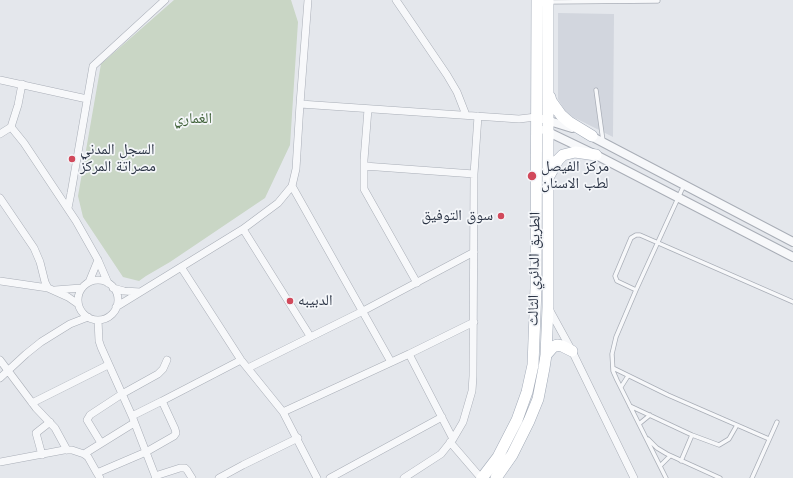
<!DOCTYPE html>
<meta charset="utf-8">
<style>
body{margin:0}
canvas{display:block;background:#e4e7ec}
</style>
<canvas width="793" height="478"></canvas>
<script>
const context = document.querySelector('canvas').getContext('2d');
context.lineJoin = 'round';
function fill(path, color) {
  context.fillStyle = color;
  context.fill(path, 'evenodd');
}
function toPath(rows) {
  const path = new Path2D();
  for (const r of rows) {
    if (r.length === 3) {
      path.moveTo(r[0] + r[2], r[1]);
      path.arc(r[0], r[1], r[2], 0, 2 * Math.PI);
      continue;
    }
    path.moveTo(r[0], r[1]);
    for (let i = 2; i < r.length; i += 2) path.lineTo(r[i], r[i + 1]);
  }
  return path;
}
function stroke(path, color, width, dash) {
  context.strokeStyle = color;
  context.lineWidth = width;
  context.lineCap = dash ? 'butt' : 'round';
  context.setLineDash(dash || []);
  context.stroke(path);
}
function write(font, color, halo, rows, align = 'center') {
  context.font = font + ' Jost,"Noto Naskh Arabic",sans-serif';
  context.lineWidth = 3.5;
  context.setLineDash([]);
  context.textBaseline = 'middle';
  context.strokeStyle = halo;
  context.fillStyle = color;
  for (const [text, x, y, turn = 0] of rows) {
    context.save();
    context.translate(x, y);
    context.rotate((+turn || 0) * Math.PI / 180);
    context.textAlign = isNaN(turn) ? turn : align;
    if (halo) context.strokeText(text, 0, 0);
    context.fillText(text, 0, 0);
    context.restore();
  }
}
fill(toPath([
 [558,13,614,14,613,137,567,114,558,99]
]), '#d2d6de');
fill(toPath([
 [174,0,291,0,298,22,290,145,265,198,170,262,146,276,139,281,123,277,83,217,78,196,101,64]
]), '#c9d6c5');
const service = toPath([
 [549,2,658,1],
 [596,90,603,141],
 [636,290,617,281,615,276,631,238,636,235,640,235,793,302],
 [613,368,668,395,769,439],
 [621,387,628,376],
 [630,406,692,435,719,445,729,439,737,425],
 [639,424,650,415],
 [648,439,657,448,667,454,720,478],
 [681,461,692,435],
 [660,466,670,456],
 [666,478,617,380,613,371,612,354,616,337,636,290,684,185],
 [752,478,777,422]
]);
const minor = toPath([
 [396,0,447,75,457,92,466,115],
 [0,80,87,99],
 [22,84,18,105,11,127,24,143,76,221,98,260,108,283],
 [300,104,308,0],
 [368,109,364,160,364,189,417,283],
 [0,134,11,127],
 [364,166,474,174],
 [292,186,391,362],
 [0,198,34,248,40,262,45,282,48,288],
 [68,208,71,193,93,66,165,0],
 [243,229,310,336],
 [181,267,241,360,283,412,317,478],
 [98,300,20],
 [0,281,48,288,68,297,78,304],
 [89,282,98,260],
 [113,288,124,291,140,292],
 [55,290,81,288],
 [116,307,243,229,278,203,292,186,296,169,300,104,519,119,536,117],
 [549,309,572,351,634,478],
 [98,320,99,341,101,347,132,416,156,478],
 [409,354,453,439],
 [0,360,36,408,55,428,67,450],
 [248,368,363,311,474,252],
 [0,378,26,354,41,342,70,324,88,317],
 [32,403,108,365],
 [283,412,409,354,474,322],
 [132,416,162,401],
 [450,442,481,478],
 [101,443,87,420,90,415,122,394,158,374,163,369,167,360],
 [84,454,134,423],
 [42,455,36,433,50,422],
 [0,462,64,450,72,450,84,454,88,457,97,473],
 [155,476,180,468,185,468,187,470,192,478],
 [100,478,97,473,146,452,174,436,176,433,175,429,162,401,241,360],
 [219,478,243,465,298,438],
 [330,478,442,417],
 [404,478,441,454,453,439,463,422,472,391,473,376,474,174,478,116]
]);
const tertiary = toPath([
 [543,119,572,128],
 [544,130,596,155,793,257],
 [587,134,793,242]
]);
const primary = toPath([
 [550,97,551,101,561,115,569,122,592,136],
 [549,176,558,160,563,155,575,152,596,155],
 [546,355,553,347,557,345,562,346,572,351],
 [482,478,498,457,517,420,527,392,533,365,536,288,537,0],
 [496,478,512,455,529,421,538,399,544,368,546,355,548,307,548,0]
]);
stroke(service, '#a9aeb7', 5);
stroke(minor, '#a9aeb7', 8);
stroke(tertiary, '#a9aeb7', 10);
stroke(primary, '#a3abb8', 12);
stroke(service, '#f7f8fa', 3.5);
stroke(minor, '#f7f8fa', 7);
stroke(tertiary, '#f7f8fa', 8);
stroke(primary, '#fff', 11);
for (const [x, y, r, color] of [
 [72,159,4,"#d1495b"],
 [532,176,5,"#d1495b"],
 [501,216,4,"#d1495b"],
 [290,301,4,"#d1495b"]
]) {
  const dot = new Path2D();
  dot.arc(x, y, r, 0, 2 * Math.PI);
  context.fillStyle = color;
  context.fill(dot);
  stroke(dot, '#f4f6f9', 1.5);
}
write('15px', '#3f6138', '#f4f6f9', [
 ["الغماري",193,119]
]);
write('15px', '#2b3445', '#f4f6f9', [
 ["السجل المدني",80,150],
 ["مصراتة المركز",80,167],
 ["مركز الفيصل",541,167],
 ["لطب الاسنان",541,184],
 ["سوق التوفيق",493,216,"right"],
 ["الدبيبه",298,301]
], 'left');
write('15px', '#2b3445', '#f4f6f9', [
 ["الطريق الدائري الثالث",535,269,-89]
]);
</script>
